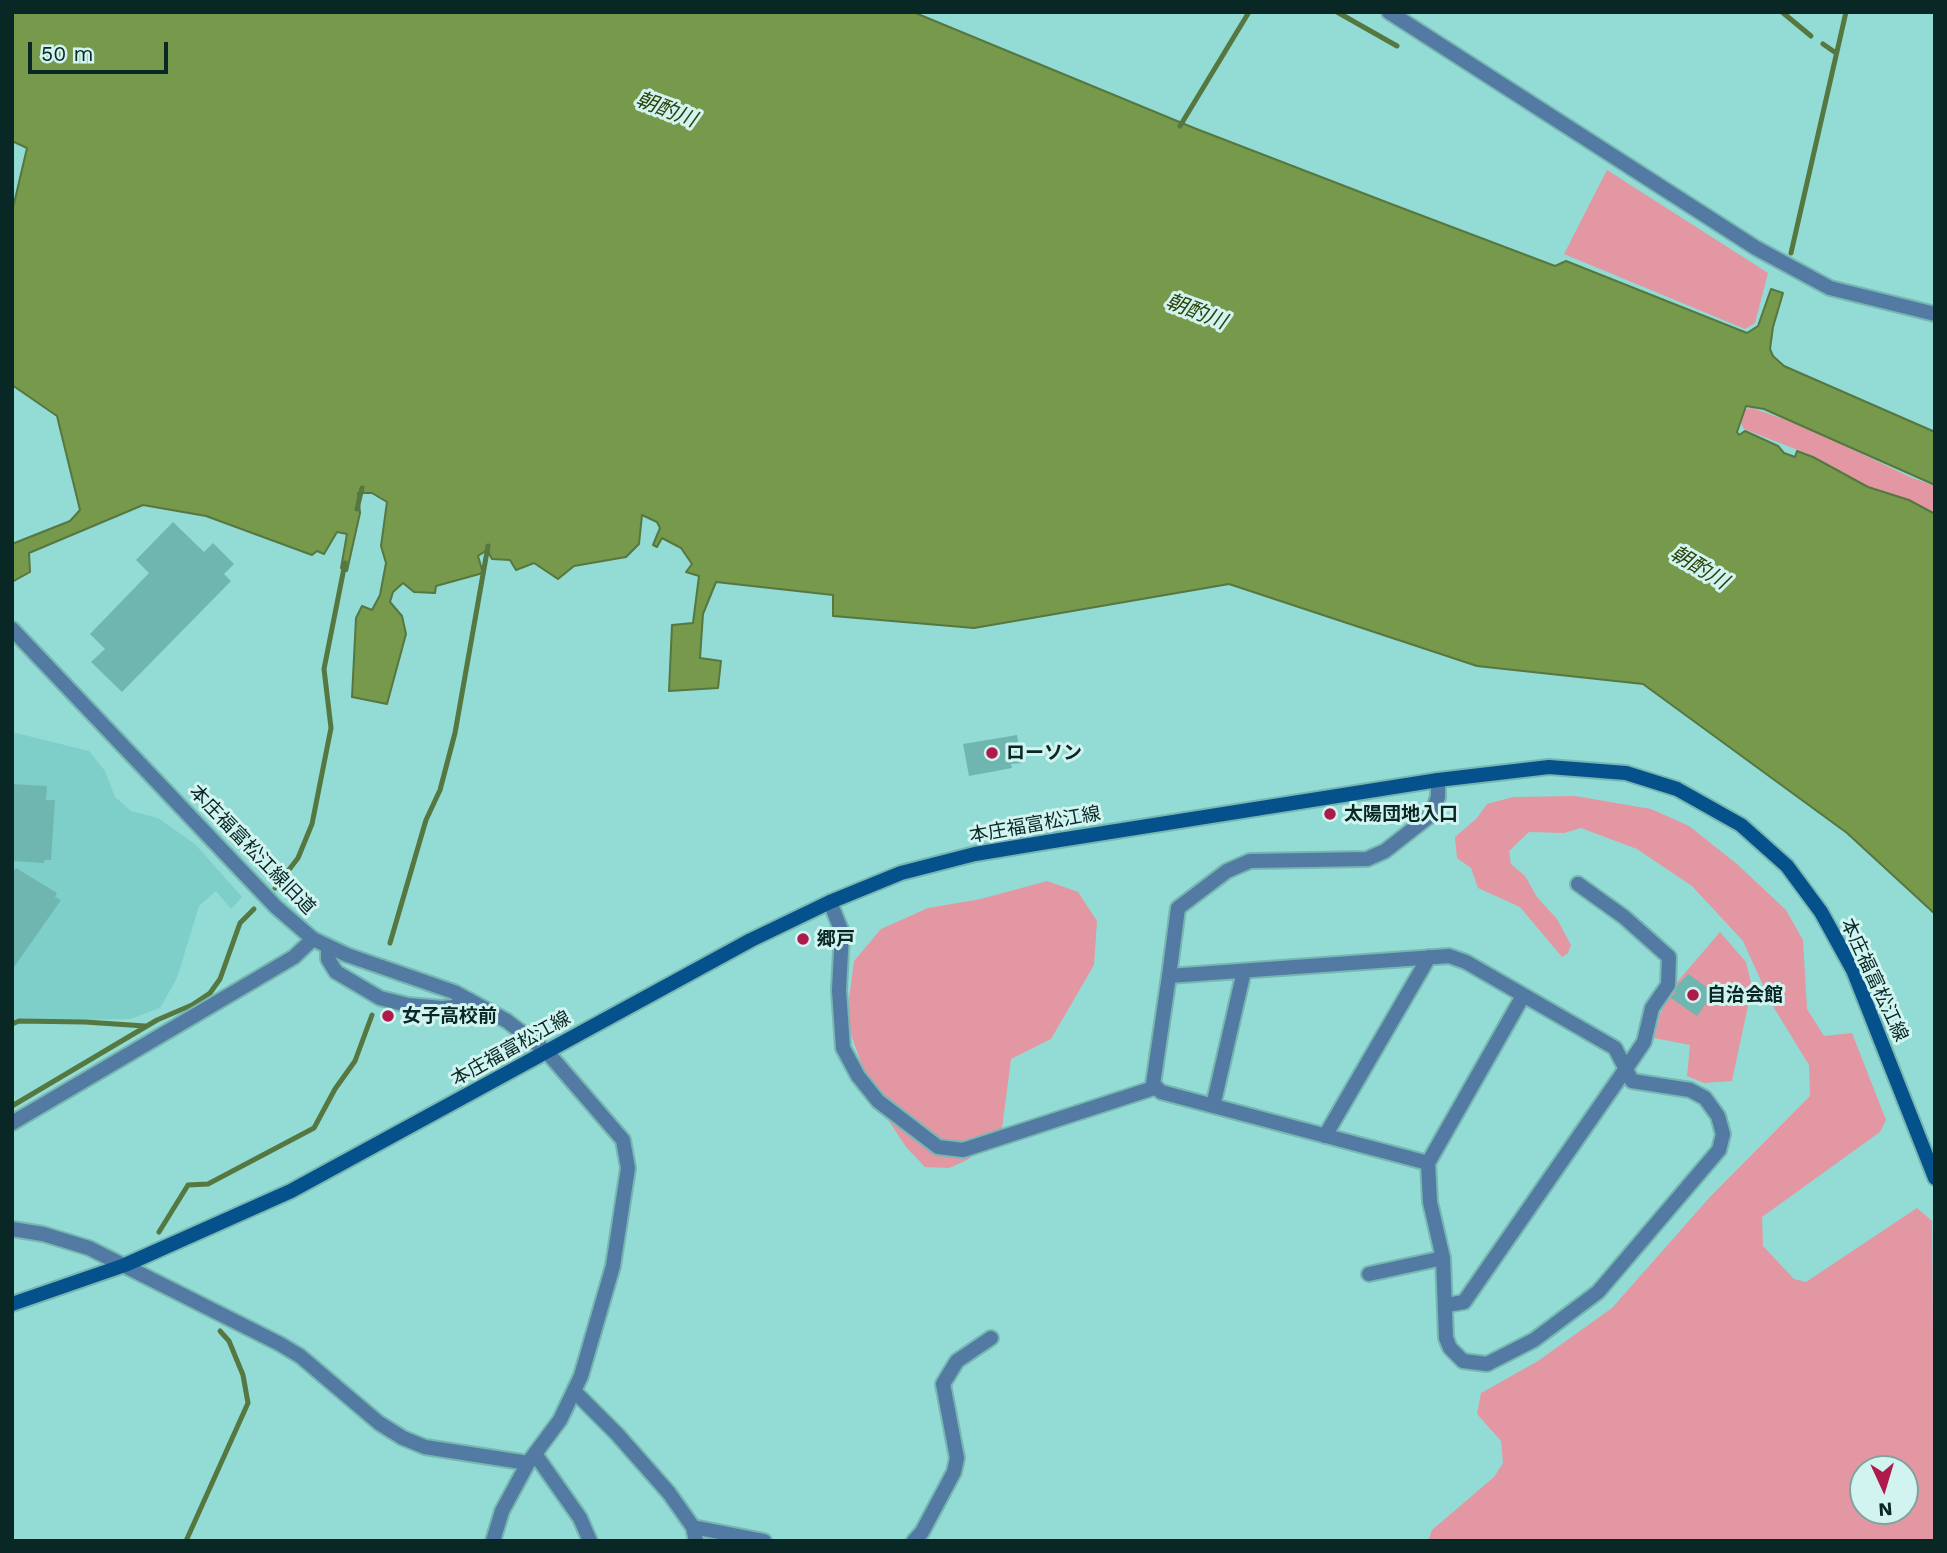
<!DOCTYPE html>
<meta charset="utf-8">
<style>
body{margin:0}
#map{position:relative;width:1947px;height:1553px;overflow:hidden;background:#93dbd5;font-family:"Work Sans",sans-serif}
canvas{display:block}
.frame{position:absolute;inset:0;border:14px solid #082725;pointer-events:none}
.north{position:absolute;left:1849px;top:1455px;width:70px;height:70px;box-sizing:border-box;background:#d2f4f1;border:2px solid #81a29f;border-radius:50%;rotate:176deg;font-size:19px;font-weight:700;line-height:28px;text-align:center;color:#082725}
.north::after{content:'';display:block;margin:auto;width:24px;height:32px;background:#ae1b4a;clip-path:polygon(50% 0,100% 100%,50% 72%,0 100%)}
.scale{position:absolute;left:28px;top:42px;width:140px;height:32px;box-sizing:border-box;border:4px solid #082725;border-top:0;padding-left:9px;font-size:21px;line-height:24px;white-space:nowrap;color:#082725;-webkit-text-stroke:5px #d2f4f1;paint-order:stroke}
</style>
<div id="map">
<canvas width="1947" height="1553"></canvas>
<div class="frame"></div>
<div class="north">N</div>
<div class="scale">50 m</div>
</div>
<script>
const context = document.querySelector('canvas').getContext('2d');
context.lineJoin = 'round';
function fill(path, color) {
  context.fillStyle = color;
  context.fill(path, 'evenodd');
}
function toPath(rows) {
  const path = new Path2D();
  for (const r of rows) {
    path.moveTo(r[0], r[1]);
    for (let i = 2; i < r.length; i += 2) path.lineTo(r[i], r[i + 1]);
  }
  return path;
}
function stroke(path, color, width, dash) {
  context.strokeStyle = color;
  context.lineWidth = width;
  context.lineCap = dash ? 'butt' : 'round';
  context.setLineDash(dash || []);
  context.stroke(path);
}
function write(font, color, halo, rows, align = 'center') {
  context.font = font + ' "Work Sans","Noto Sans JP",sans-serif';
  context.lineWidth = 6;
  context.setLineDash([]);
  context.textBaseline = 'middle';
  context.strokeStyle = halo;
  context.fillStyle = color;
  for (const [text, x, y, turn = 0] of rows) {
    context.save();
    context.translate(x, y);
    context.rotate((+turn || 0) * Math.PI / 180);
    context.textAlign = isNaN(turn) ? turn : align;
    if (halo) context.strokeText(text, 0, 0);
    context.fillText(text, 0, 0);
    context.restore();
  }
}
fill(toPath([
 [12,732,89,751,105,771,115,797,131,811,158,818,195,844,242,897,231,909,216,891,199,906,177,978,160,1008,130,1019,12,1021]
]), '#7ecfc9');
fill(toPath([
 [1607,170,1768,273,1755,323,1745,329,1564,254],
 [1752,408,1804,426,1910,477,1935,486,1935,514,1908,500,1868,487,1813,456,1744,429,1740,421,1745,409],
 [1575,796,1651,809,1689,826,1737,864,1786,910,1803,940,1807,1009,1824,1036,1852,1033,1886,1120,1880,1132,1762,1217,1763,1246,1794,1279,1806,1282,1917,1208,1932,1221,1935,1541,1428,1541,1432,1530,1494,1477,1503,1463,1501,1441,1477,1414,1481,1393,1538,1361,1612,1308,1709,1198,1810,1096,1809,1065,1771,1003,1743,941,1692,886,1637,849,1581,828,1564,833,1529,832,1509,851,1511,864,1525,876,1537,897,1557,919,1571,945,1568,953,1562,957,1520,907,1478,888,1471,868,1457,858,1455,837,1477,818,1487,804,1513,797],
 [1905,1469,1905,1511,1863,1511,1863,1469],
 [1047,881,1078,892,1097,921,1094,965,1051,1039,1011,1059,1001,1136,967,1160,949,1168,925,1167,906,1147,873,1097,846,1020,854,961,881,929,928,908,981,899],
 [1720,932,1746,962,1752,987,1732,1081,1704,1083,1687,1076,1690,1045,1654,1038,1660,1014,1672,988]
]), '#e397a3');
const water = toPath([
 [12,12,913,12,1194,128,1386,202,1555,266,1566,261,1747,333,1758,326,1771,289,1783,293,1773,327,1770,349,1773,356,1784,366,1935,432,1935,485,1764,409,1746,406,1737,432,1739,435,1745,431,1778,446,1784,453,1795,457,1797,451,1813,457,1868,487,1909,500,1935,514,1935,914,1847,833,1643,684,1477,666,1229,584,974,628,833,616,833,595,716,582,703,614,700,658,721,661,718,688,669,691,672,625,693,623,699,576,686,572,692,564,681,548,662,538,657,547,653,545,660,528,657,522,642,515,639,544,626,557,574,566,558,579,534,563,516,570,510,560,492,559,487,550,478,556,483,573,436,586,435,593,414,592,403,583,393,592,390,602,402,616,406,634,387,704,352,697,356,618,362,606,372,610,380,595,386,563,381,546,387,502,372,493,358,493,360,513,347,571,341,568,347,534,337,532,324,554,317,551,312,555,206,516,143,505,29,553,30,572,12,582,12,544,70,521,80,510,57,416,12,385,12,212,27,148,12,141,12,12]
]);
fill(water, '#76994c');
stroke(water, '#557740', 2);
stroke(toPath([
 [1337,12,1397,46],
 [1782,12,1811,36],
 [1823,44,1836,53],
 [1180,126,1249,12],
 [1791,253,1846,12],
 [357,509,362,488],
 [275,888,298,858,312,824,331,728,324,669,345,563],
 [390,943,426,820,440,790,455,733,488,546],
 [12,1024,19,1021,85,1022,145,1026],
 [12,1106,157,1020,192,1005,210,993,220,979,240,923,254,909],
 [159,1232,188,1185,208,1184,314,1128,335,1089,355,1061,372,1015],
 [186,1541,248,1403,243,1375,229,1341,220,1331]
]), '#557740', 5);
fill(toPath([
 [173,522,204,552,213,543,234,564,224,574,231,581,122,692,91,662,105,649,90,634,149,573,136,560],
 [1017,735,1022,763,1011,764,1012,768,969,776,963,744],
 [12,784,47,786,46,800,55,800,51,860,45,860,44,863,12,861],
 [16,868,57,893,55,897,61,900,12,970,12,873],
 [1688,974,1714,992,1697,1016,1671,998,1676,991,1674,989]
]), '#6fb6b0');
const minor = toPath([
 [1389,12,1756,248,1830,288,1935,314],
 [830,902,842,932,839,990,843,1048,858,1076,878,1101,938,1147,963,1150,1154,1088],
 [328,947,328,959,336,972,380,998,408,1005,442,1008,453,1007,469,1000],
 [1449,956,1466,962,1615,1048,1632,1081,1690,1090,1705,1098,1718,1116,1723,1134,1719,1150,1598,1292,1534,1340,1487,1364,1463,1361,1450,1348,1446,1338,1443,1258,1430,1202,1428,1163,1161,1092,1153,1084,1169,976,1449,956],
 [1169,976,1178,908,1227,871,1250,861,1367,859,1385,851,1431,815,1438,797,1438,780],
 [1213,1106,1244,971],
 [12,1123,294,957,313,939],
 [1325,1136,1429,957],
 [1428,1163,1523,996],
 [12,1229,43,1234,89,1248,280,1344,300,1356,379,1423,403,1438,425,1447,528,1463],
 [1369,1274,1443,1258],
 [1447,1305,1464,1302,1625,1070,1644,1042,1652,1008,1668,985,1669,957,1624,917,1578,884],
 [574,1391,617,1434,669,1493,693,1527,696,1541],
 [535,1454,580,1518,590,1541],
 [693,1527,764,1541],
 [493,1541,502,1511,528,1463,560,1420,581,1376,613,1266,628,1168,623,1140,547,1052],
 [914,1541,922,1532,954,1472,957,1458,943,1384,957,1361,991,1338]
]);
const tertiary = toPath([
 [12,629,276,907,313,939,347,955,454,992,507,1021,547,1052]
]);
const secondary = toPath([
 [12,1304,125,1265,291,1191,751,940,830,902,901,873,975,854,1047,842,1438,780,1549,767,1626,773,1677,789,1741,825,1787,866,1821,912,1853,970,1935,1178]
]);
stroke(minor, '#77b7b2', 18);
stroke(tertiary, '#77b7b2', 18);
stroke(secondary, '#77b7b2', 18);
stroke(minor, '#527aa2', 14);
stroke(tertiary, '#527aa2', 14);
stroke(secondary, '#04518b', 14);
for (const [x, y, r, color] of [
 [992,753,7,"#ae1b4a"],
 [1330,814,7,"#ae1b4a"],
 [803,939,7,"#ae1b4a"],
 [1693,995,7,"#ae1b4a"],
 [388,1016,7,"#ae1b4a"]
]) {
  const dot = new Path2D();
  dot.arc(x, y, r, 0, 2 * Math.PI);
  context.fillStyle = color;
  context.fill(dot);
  stroke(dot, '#d2f4f1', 2.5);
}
write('bold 19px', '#082725', '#d2f4f1', [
 ["ローソン",1006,753],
 ["太陽団地入口",1344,814],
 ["郷戸",817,939],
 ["自治会館",1707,995],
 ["女子高校前",402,1016]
], 'left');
write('19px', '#082725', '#d2f4f1', [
 ["本庄福富松江線",1035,825,-10],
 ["本庄福富松江線旧道",252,850,46],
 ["本庄福富松江線",1874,980,65],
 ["本庄福富松江線",511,1049,-29]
]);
write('italic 21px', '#2b4208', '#d2f4f1', [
 ["朝酌川",666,110,21],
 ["朝酌川",1196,312,21],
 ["朝酌川",1699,568,31]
]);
</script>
